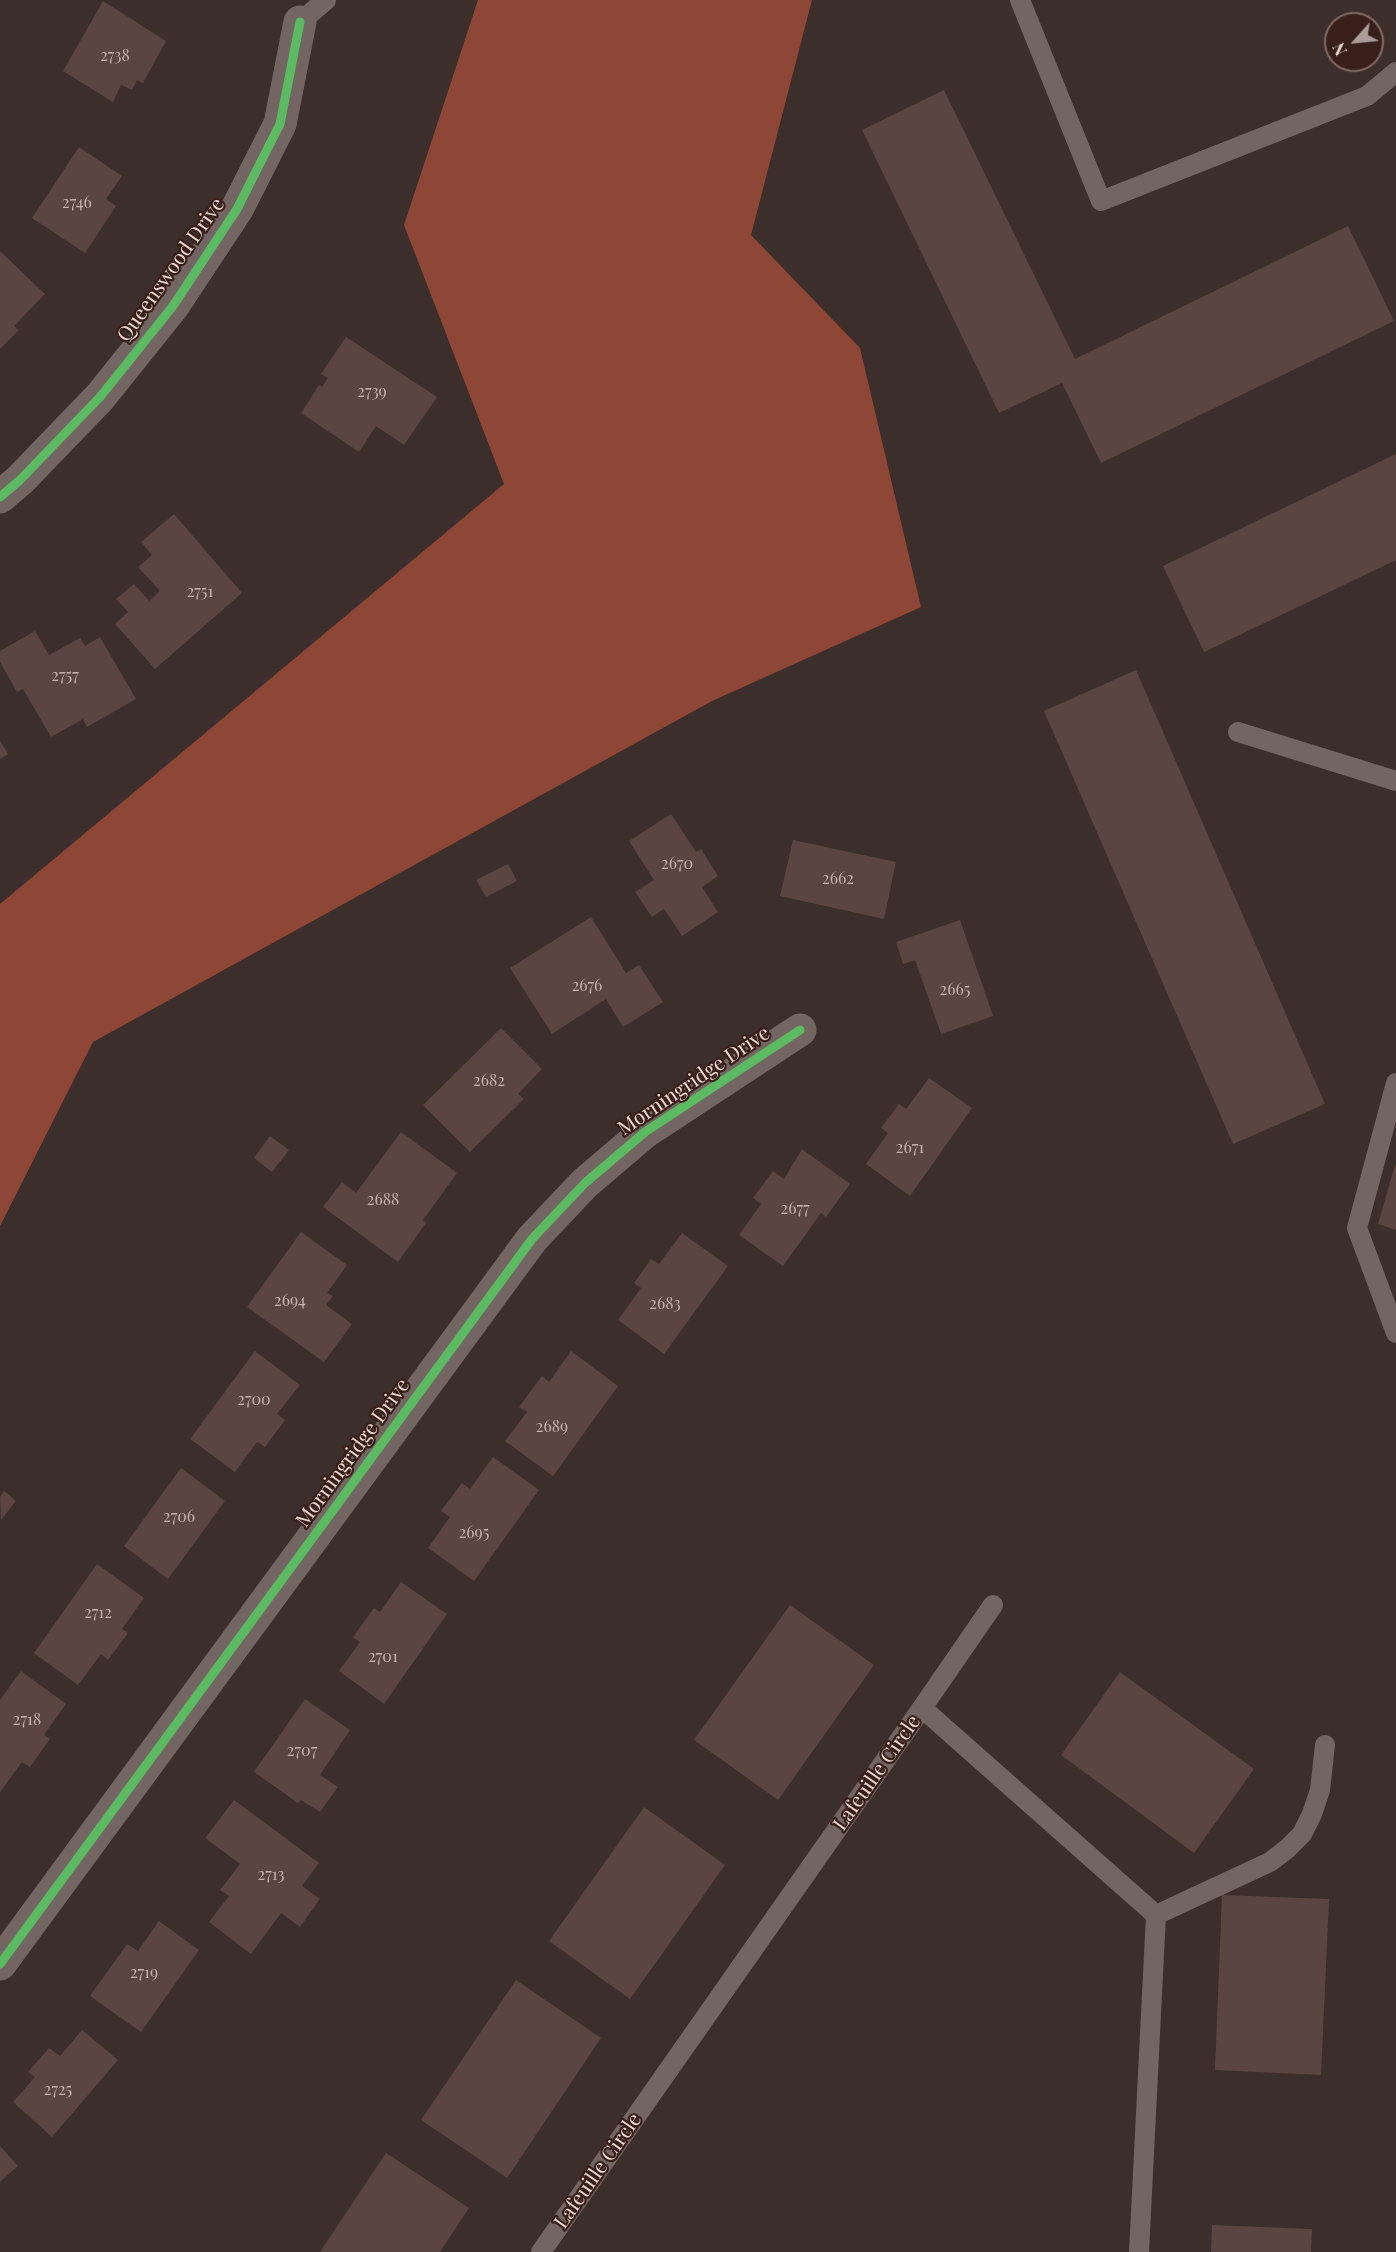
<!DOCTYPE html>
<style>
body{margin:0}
#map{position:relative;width:1396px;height:2252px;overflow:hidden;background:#3c2e2a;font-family:"Playfair Display",serif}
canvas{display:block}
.north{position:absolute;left:1324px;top:12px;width:60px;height:60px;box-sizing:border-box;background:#391f19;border:2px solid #806963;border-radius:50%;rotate:243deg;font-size:16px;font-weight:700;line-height:24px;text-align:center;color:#ead8d3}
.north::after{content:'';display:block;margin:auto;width:21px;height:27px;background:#ad9c98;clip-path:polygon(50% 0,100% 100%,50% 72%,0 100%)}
</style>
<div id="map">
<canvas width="1396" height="2252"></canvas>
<div class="north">N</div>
</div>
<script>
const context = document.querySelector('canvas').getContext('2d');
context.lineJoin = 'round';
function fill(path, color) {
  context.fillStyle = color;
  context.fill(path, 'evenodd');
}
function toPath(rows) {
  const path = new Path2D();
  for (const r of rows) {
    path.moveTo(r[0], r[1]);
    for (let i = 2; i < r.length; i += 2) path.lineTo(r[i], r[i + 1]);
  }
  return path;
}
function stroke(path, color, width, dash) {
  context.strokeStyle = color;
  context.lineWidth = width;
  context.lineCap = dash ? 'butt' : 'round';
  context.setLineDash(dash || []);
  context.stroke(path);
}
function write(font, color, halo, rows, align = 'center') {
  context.font = font + ' "Playfair Display",serif';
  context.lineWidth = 4.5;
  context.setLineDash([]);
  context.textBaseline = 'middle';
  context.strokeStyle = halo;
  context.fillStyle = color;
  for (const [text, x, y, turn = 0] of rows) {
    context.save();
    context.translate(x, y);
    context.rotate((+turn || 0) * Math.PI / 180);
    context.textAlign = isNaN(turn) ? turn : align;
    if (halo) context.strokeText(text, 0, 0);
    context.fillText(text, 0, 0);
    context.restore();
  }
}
fill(toPath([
 [478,0,812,0,751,235,860,348,921,607,712,701,93,1042,0,1226,0,904,504,484,404,225]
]), '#8e4636');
fill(toPath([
 [103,1,166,41,143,83,137,80,132,90,121,85,113,102,63,71],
 [944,90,1075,359,1348,226,1394,321,1101,463,1062,383,999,413,862,130],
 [79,147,122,176,106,199,116,206,85,253,32,218],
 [0,251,45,294,14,326,19,330,0,349],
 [346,337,437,397,404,445,376,426,359,452,301,413,319,385,322,387,328,378,321,374],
 [1396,454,1396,560,1204,652,1163,566],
 [174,514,242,593,155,669,115,624,128,612,116,599,134,584,149,601,160,591,138,567,152,555,141,542],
 [35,631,49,655,80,638,85,646,100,637,136,699,87,727,83,719,51,737,23,689,17,692,0,662,0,651],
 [1136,670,1325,1104,1233,1144,1044,711],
 [0,741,8,754,0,759],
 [671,814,696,852,701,849,718,876,702,887,718,912,682,936,664,909,652,917,635,892,654,880,629,841],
 [793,840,896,862,884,919,780,896],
 [508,864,517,881,486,897,476,880],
 [591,917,626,973,639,965,663,1002,623,1027,606,999,552,1034,510,968],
 [960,920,993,1016,941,1034,915,960,903,964,896,942],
 [501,1028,542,1069,518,1094,524,1099,470,1152,423,1105],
 [929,1078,972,1108,910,1196,866,1164,888,1133,881,1128,899,1104,906,1109],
 [401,1132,457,1173,423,1220,426,1223,398,1262,323,1207,342,1182,356,1193],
 [270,1136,289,1150,272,1172,254,1158],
 [802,1149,850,1184,826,1217,821,1213,783,1266,739,1235,761,1204,753,1198,773,1171,784,1179],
 [1395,1165,1396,1166,1396,1230,1378,1224],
 [301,1232,347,1265,327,1293,333,1296,326,1305,352,1324,324,1362,247,1307],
 [682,1233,728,1266,664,1354,618,1320,641,1288,634,1283,651,1259,659,1264],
 [255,1351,300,1385,277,1414,285,1420,265,1447,257,1442,235,1472,190,1439],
 [571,1351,618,1386,553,1476,505,1441,527,1412,519,1407,542,1376,549,1382],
 [493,1457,539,1490,474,1581,428,1548,450,1517,441,1511,462,1483,470,1489],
 [181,1468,225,1501,168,1579,124,1546],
 [4,1491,16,1501,1,1520,0,1497],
 [97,1564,144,1598,122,1629,128,1633,108,1660,101,1654,78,1685,34,1653],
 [401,1582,447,1614,384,1704,339,1671,360,1642,353,1637,374,1608,380,1612],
 [790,1605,874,1665,778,1800,694,1740],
 [21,1671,66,1704,44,1735,50,1739,30,1767,22,1762,0,1792,0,1700],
 [1120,1672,1254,1769,1194,1853,1061,1755],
 [305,1699,350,1730,320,1775,338,1787,320,1812,301,1800,298,1803,254,1772],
 [234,1800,319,1863,302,1886,320,1899,300,1927,281,1913,251,1954,209,1922,229,1896,220,1890,240,1864,205,1838],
 [644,1807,725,1865,630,1999,549,1941],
 [1222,1895,1329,1899,1321,2075,1215,2070],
 [159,1921,199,1950,141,2032,90,1996,127,1944,138,1951],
 [516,1980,601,2038,507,2178,421,2120],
 [82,2030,118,2060,52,2137,13,2102,35,2077,28,2072,49,2048,60,2056],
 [0,2146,18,2166,0,2182],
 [386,2153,469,2208,440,2252,320,2252],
 [1212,2225,1312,2229,1311,2252,1211,2252]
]), '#5b4540');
stroke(toPath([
 [1020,0,1101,201,1367,96,1396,72],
 [300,22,326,0],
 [1238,732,1396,781],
 [1396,1083,1357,1228,1396,1333],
 [922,1708,993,1605],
 [1156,1915,1270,1862,1287,1849,1302,1834,1312,1814,1320,1790,1325,1745],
 [541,2252,922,1708,1156,1915],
 [1139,2252,1156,1915]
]), '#736561', 20);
stroke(toPath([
 [0,497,20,480,100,397,173,306,237,209,280,124,300,22],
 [0,1964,532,1239,585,1183,645,1132,800,1030]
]), '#736561', 33);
stroke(toPath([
 [0,497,20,480,100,397,173,306,237,209,280,124,300,22],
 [0,1964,532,1239,585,1183,645,1132,800,1030]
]), '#5cba63', 9);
write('16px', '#c6b3ae', null, [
 ["2738",115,56],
 ["2746",77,203],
 ["2739",372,392],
 ["2751",200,592],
 ["2757",65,676],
 ["2670",677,864],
 ["2662",838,879],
 ["2676",587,986],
 ["2665",955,990],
 ["2682",489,1081],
 ["2671",910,1148],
 ["2688",383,1200],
 ["2677",795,1209],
 ["2694",290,1301],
 ["2683",665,1304],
 ["2700",254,1400],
 ["2689",552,1427],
 ["2706",179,1517],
 ["2695",474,1533],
 ["2712",98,1613],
 ["2701",383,1657],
 ["2718",27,1720],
 ["2707",302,1751],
 ["2713",271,1875],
 ["2719",144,1973],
 ["2725",58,2090]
]);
write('20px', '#ead8d3', '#391f19', [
 ["Queenswood Drive",171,270,-55],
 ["Morningridge Drive",694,1081,-34],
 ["Morningridge Drive",353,1453,-54],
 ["Lafeuille Circle",877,1773,-55],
 ["Lafeuille Circle",598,2171,-55]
]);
</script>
